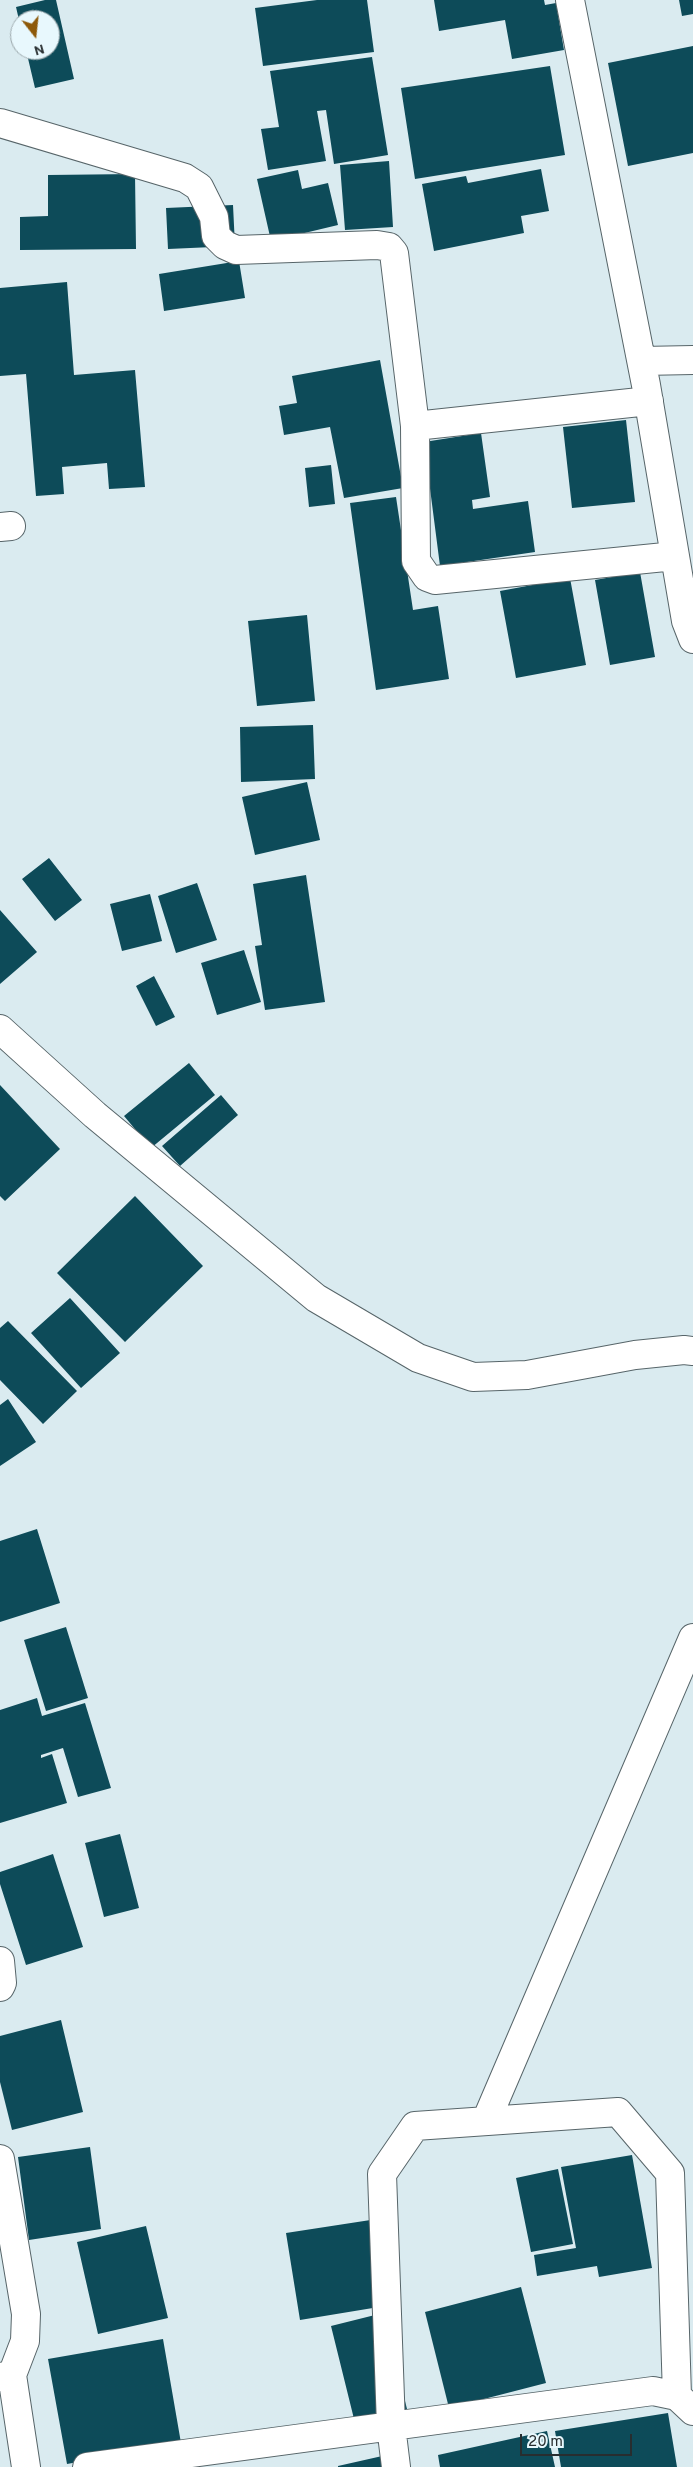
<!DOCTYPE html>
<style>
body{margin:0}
#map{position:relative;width:693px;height:2467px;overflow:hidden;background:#daebf0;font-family:Overpass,sans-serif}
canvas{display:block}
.north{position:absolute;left:10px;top:10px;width:50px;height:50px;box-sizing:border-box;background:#e8f8fd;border:1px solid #9ba7ab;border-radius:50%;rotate:164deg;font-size:14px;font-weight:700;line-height:20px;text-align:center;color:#272d2f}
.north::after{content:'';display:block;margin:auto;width:18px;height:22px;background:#8d5909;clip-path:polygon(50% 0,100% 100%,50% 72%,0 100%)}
.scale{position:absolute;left:520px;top:2434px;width:112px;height:22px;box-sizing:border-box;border:2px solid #272d2f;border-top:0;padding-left:6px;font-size:15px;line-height:18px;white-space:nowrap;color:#272d2f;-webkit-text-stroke:4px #e8f8fd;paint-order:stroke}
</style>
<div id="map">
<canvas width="693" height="2467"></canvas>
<div class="north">N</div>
<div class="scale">20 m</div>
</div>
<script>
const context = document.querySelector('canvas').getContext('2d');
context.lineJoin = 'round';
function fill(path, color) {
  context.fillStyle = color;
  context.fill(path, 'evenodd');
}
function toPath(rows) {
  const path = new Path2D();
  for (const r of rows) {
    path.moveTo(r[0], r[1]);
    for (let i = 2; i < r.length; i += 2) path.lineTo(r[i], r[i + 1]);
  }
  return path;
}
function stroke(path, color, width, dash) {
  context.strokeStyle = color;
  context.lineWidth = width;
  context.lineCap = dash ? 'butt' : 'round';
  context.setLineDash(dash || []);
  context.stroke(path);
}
fill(toPath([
 [45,0,56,0,74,79,35,88,26,50,50,50,50,20,19,20,16,7],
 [317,0,367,0,374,52,263,66,255,8],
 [434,0,544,0,545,5,556,3,564,50,512,59,505,20,439,31],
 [679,0,693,0,693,14,682,16],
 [693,46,693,153,628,166,608,63],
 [372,57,388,155,334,164,326,110,317,111,326,161,268,170,261,129,279,127,270,71],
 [550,66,565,155,415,179,401,88],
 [389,161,393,227,345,230,340,165],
 [541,169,549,211,521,216,524,233,434,251,422,184,466,176,468,183],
 [298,170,302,189,328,183,338,225,271,241,257,179],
 [135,174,136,249,20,250,20,217,48,216,48,175],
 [233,205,235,246,168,249,166,208],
 [239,261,245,298,164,311,159,274],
 [67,282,74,375,135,370,145,487,109,489,107,463,62,467,64,494,36,496,26,374,0,376,0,288],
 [380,360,403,488,344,498,330,427,284,435,279,406,297,403,292,376],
 [626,420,635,502,572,508,563,427],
 [481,433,490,497,472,500,473,509,528,501,535,552,440,566,424,442],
 [331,465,335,504,309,507,305,468],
 [396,497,413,610,438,606,449,679,376,690,350,503],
 [640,572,655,657,610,665,595,580],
 [570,578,586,665,516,678,500,591],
 [307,615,315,701,257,706,248,621],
 [313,725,315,779,241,782,240,727],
 [307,782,320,840,255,855,242,797],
 [49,858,82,900,55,921,22,879],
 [306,875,325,1002,265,1010,255,946,262,945,253,884],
 [197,883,217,940,176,953,158,896],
 [150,894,162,941,122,951,110,904],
 [0,910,37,952,0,984],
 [244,950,261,1002,217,1015,201,963],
 [154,976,175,1017,156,1026,136,986],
 [189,1063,215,1095,151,1148,124,1116],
 [0,1085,60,1149,5,1201,0,1196],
 [221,1095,238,1115,180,1166,162,1146],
 [135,1196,203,1266,125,1342,57,1273],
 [70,1298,120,1353,81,1388,31,1333],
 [8,1321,77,1391,43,1424,0,1380,0,1328],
 [8,1399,36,1442,0,1466,0,1405],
 [37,1529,60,1603,0,1622,0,1541],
 [66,1627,88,1698,46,1711,24,1640],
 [37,1698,42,1716,85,1703,111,1788,78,1797,63,1748,41,1755,41,1758,52,1754,67,1803,0,1823,0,1710],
 [120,1834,139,1908,104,1917,85,1843],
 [53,1854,83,1947,26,1965,0,1884,0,1872],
 [61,2020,83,2112,12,2130,0,2082,0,2036],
 [90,2147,101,2229,29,2240,18,2157],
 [632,2155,652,2268,599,2277,597,2266,537,2276,534,2255,576,2248,561,2167],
 [558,2169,573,2244,531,2252,516,2178],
 [377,2219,391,2305,300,2320,286,2233],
 [146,2226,168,2318,98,2334,77,2242],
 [521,2287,546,2383,449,2408,425,2312],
 [383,2313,407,2409,355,2423,331,2326],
 [163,2339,181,2443,67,2464,48,2359],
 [668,2413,677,2467,561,2467,555,2431],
 [547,2431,555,2467,440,2467,438,2455],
 [400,2452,403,2467,338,2467,338,2466]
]), '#0d4b59');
const minor = toPath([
 [570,0,646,385,686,621,693,639],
 [0,123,185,178,199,187,214,217,216,236,225,245,236,250,377,245,389,247,394,253,415,426,416,561,427,577,435,580,675,556],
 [642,361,693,360],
 [415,426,649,401],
 [0,527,11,526],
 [0,1029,95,1115,316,1298,418,1358,473,1377,527,1375,635,1355,684,1350,693,1351],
 [0,1961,2,1983,0,1987],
 [486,2121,693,1638],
 [0,2159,26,2314,25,2341,12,2375],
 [0,2377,12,2375,26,2467],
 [87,2467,653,2391,677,2396,693,2411],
 [396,2467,391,2426,382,2174,415,2126,618,2112,670,2173,677,2396]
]);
stroke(minor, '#576569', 30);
stroke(minor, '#fff', 28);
</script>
